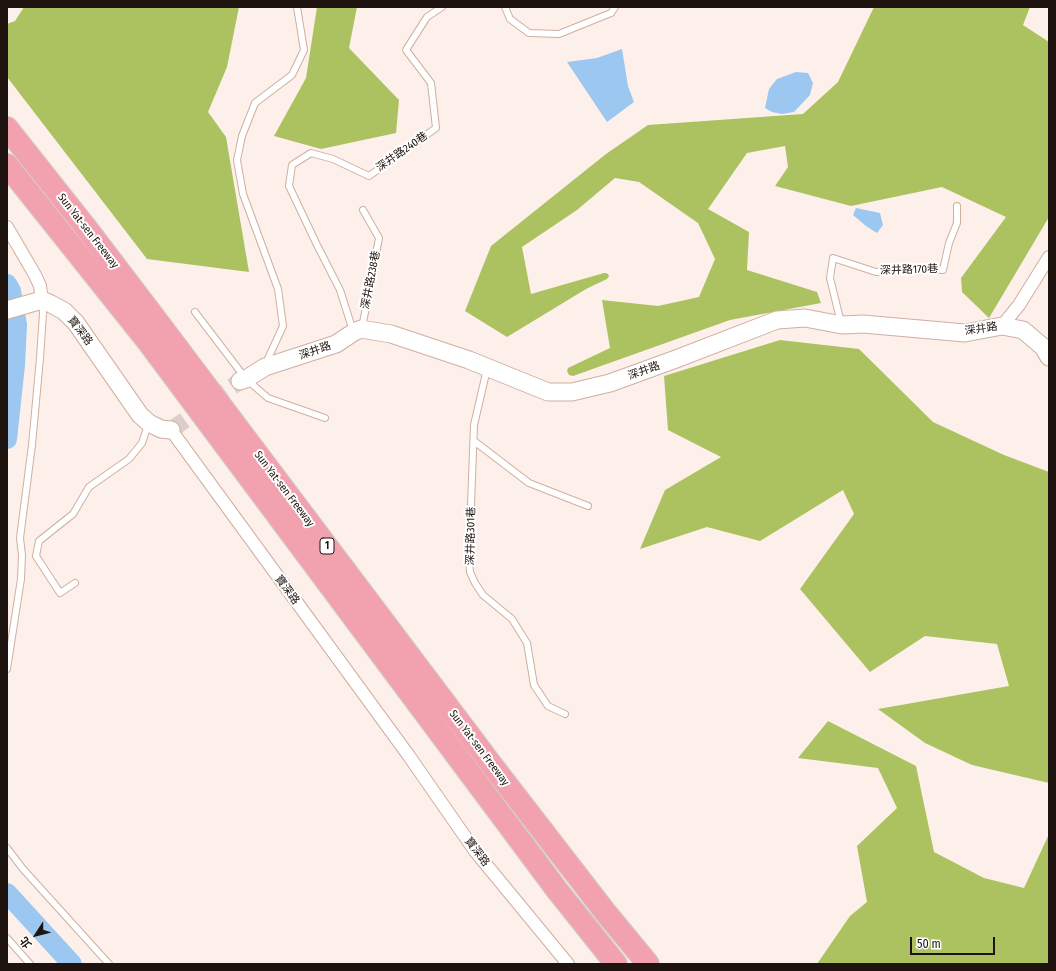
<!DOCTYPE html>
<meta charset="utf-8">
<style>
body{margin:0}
#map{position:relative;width:1056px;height:971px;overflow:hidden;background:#fdf0ea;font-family:"Fira Sans Condensed","Noto Sans TC",sans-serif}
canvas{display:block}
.frame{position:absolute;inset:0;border:8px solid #1e130e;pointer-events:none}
.north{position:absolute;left:16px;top:915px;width:40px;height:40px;-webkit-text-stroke:3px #fff;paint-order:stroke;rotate:234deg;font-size:11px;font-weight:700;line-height:16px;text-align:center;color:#1e130e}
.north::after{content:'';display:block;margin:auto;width:14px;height:18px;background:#1e130e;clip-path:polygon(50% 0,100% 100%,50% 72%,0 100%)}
.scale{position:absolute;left:910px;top:937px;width:85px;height:18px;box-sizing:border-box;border:2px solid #1e130e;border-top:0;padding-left:5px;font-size:12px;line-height:14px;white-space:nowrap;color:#1e130e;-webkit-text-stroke:3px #fff;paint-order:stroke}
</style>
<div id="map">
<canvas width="1056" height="971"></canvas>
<div class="frame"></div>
<div class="north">北</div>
<div class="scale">50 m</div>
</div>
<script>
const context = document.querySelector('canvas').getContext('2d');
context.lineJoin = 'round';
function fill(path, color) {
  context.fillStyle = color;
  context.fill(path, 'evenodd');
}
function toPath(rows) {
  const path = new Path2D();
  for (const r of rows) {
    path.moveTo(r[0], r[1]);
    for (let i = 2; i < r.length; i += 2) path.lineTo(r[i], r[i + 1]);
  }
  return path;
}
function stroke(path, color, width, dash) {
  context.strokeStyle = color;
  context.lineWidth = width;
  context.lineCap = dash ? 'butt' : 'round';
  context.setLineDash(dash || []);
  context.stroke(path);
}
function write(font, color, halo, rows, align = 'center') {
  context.font = font + ' "Fira Sans Condensed","Noto Sans TC",sans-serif';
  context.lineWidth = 4;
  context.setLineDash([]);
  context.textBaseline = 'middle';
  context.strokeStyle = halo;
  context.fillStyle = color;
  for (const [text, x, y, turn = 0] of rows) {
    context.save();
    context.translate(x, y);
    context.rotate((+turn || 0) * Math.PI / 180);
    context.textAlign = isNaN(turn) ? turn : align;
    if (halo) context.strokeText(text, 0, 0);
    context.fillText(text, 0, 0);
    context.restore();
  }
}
fill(toPath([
 [24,7,239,7,227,67,208,112,226,137,249,272,147,259,7,77,7,24,15,21],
 [317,7,357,7,349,48,399,100,396,133,321,149,274,136,306,78],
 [874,7,1030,7,1023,25,1049,42,1049,217,989,318,962,292,961,278,1006,217,942,187,851,206,775,186,788,167,785,146,747,153,708,209,749,232,747,270,817,292,821,303,730,320,573,376,569,375,567,371,568,368,610,348,602,300,658,306,699,297,715,259,698,223,639,182,615,178,577,210,522,247,531,294,604,273,606,273,608,274,609,276,607,279,586,289,507,337,465,311,491,246,606,154,648,125,803,114,838,82],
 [780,340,859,349,933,422,1004,455,1049,472,1049,783,972,765,925,743,878,709,1009,686,997,644,925,636,870,672,800,589,854,514,843,490,760,541,707,527,640,549,665,490,721,457,668,430,664,376],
 [828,721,916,766,934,852,984,878,1024,888,1049,834,1049,964,817,964,850,916,867,902,857,846,897,808,878,768,798,758]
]), '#acc261');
fill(toPath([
 [622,49,628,86,634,102,607,122,567,62,597,58],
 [796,72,808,73,813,83,810,95,794,112,782,114,772,112,765,108,769,89,777,79],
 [856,208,880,213,883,225,877,233,866,226,853,215]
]), '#9bc7f1');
stroke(toPath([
 [7,284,11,291,17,325,15,365,7,439],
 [7,893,72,964]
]), '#9bc7f1', 20);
stroke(toPath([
 [171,430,240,381]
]), '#dccfc9', 17, [17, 8]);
const lane = toPath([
 [505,7,510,19,529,33,559,34,611,13,615,7],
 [195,312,246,379,268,398,325,418],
 [841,323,830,278,833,258,876,272,920,268,943,270,949,243,957,223,957,206],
 [362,328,379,238,363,210],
 [353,331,340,290,317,245,289,186,292,165,311,153,333,159,369,176,436,128,431,83,406,50,427,17,442,7],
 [266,363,283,326,278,289,243,194,237,160,242,136,255,103,292,75,304,50,297,7],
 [487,369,474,425,469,558,470,572,475,583,483,595,512,619,527,643,534,685,548,706,565,714],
 [474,441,529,483,588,506],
 [75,583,60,593,36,556,39,541,73,514,89,487,129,459,142,443,148,425],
 [7,669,21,579,22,555,20,538,32,445,40,358,43,313,42,302],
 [7,848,23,869,109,964],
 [7,938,30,964]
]);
const street = toPath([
 [7,227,35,275,40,286,42,300],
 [1002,326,1019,305,1049,257],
 [171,430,409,756,475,851,568,964]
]);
const secondary = toPath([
 [7,310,42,300,51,304,64,311,76,323,140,415,149,423,161,429,171,430],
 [240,381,246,379,265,367,336,344,354,332,361,329,391,334,469,360,548,392,572,392,610,383,676,359,777,320,805,318,842,325,863,324,965,333,1002,326,1023,330,1043,347,1049,357]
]);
const highway = toPath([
 [7,128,87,229,151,313,494,768,606,913,648,964],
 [7,165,149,343,557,890,616,964]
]);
stroke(lane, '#cfafa1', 8);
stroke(street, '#cfafa1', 14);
stroke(secondary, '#cfafa1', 19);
stroke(highway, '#d2d0cf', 24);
stroke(lane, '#fff', 6);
stroke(street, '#fff', 12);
stroke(secondary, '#fff', 17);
stroke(highway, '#f2a2ae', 22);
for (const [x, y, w] of [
 [327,546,14]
]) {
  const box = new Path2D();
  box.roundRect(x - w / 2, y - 8, w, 16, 3);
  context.fillStyle = '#fff';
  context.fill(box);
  stroke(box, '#1e130e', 1);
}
write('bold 10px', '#1e130e', null, [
 ["1",327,546]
]);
write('11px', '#1e130e', '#fff', [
 ["深井路240巷",402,152,-35],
 ["Sun Yat-sen Freeway",88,231,52],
 ["深井路170巷",909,270,-2],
 ["深井路238巷",371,280,-79],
 ["深井路",981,329,-9],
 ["寶深路",80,331,53],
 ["深井路",315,351,-19],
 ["深井路",644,371,-20],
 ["Sun Yat-sen Freeway",284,489,53],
 ["深井路301巷",471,536,-89],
 ["寶深路",287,590,54],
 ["Sun Yat-sen Freeway",479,748,53],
 ["寶深路",477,852,53]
]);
</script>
